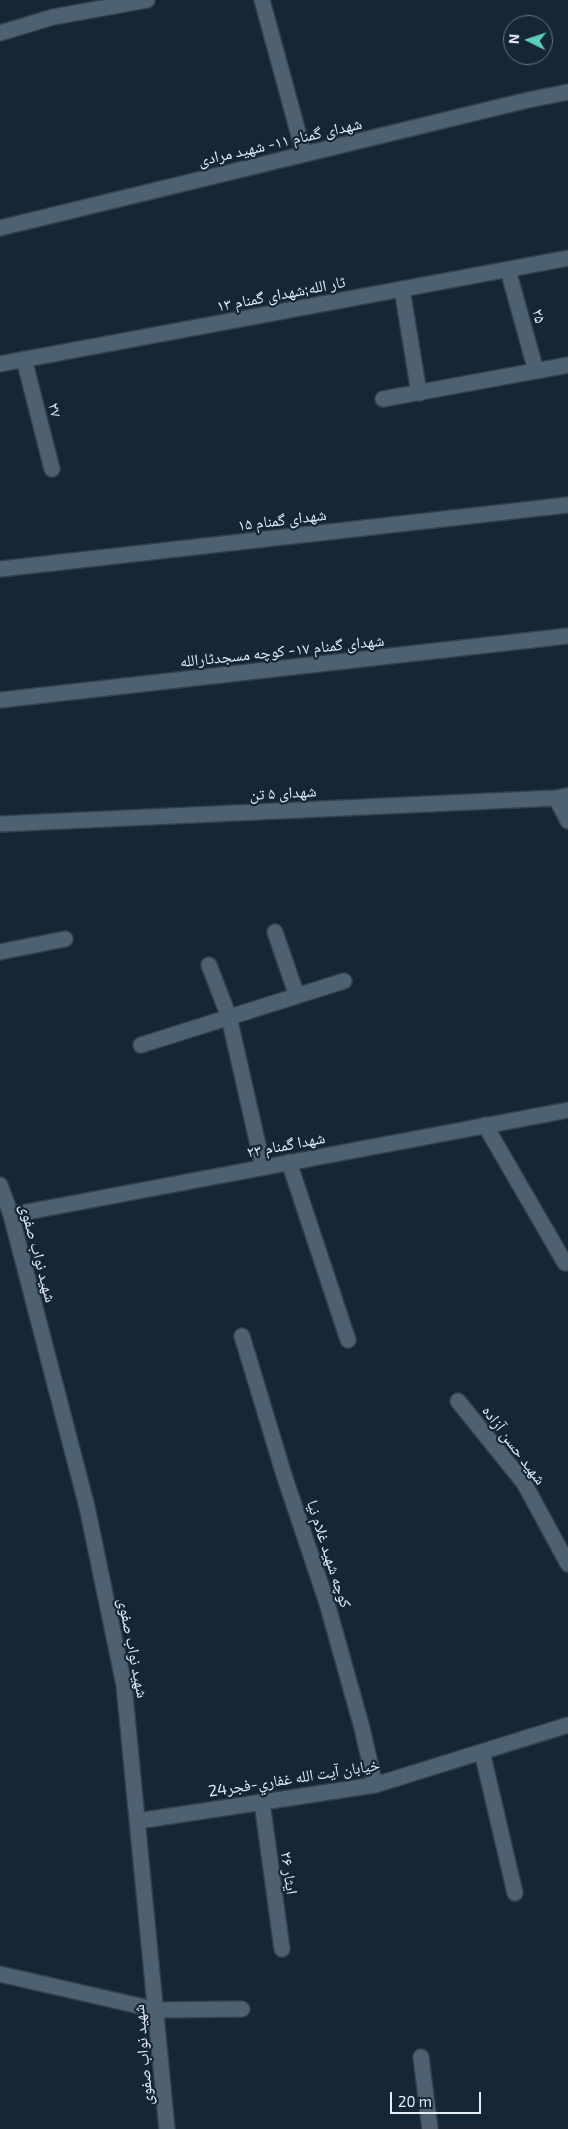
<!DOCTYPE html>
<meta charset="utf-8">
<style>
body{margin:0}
#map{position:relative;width:568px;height:2129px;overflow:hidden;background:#152634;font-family:"Exo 2",sans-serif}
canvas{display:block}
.north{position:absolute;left:503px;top:15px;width:50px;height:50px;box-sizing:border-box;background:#152634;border:1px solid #677682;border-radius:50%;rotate:274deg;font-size:14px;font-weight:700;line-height:20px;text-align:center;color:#e2edf6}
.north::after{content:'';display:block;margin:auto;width:18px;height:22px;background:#5eceb7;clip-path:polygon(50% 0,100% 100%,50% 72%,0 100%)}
.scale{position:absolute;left:390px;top:2092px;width:91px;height:22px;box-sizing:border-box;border:2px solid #e2edf6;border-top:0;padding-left:6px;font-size:15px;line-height:18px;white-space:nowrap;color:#e2edf6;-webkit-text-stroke:4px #152634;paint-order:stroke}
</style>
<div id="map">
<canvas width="568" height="2129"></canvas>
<div class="north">N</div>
<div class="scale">20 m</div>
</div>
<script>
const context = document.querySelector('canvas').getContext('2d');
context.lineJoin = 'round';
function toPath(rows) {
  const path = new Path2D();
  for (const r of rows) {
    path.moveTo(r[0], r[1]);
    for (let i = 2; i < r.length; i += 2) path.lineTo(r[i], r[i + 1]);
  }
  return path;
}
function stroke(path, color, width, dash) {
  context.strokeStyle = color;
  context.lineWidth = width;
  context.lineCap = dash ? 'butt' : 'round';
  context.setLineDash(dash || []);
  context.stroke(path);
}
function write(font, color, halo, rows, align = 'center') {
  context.font = font + ' "Exo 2","Noto Naskh Arabic",sans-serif';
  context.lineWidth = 4.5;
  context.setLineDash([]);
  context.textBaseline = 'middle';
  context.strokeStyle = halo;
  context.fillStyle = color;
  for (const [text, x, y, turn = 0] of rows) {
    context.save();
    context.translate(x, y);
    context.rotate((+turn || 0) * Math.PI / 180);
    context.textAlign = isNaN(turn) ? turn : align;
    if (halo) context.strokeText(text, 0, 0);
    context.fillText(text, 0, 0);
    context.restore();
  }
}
const street = toPath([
 [262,0,304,154],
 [0,33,53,17,147,0],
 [0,228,528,100,568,92],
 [508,270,536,371],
 [402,289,419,393],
 [24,359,52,469],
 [0,364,568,258],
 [383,399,568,365],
 [0,569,568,505],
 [0,700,568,636],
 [556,798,568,821],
 [0,824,556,798,568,796],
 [275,932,297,996],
 [0,952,65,939],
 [209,965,229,1017,263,1167],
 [141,1045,344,981],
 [485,1125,565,1263],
 [289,1162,348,1340],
 [11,1215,568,1110],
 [242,1336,284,1475,327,1603,362,1728,375,1785],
 [458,1401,524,1483,568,1564],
 [482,1752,515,1893],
 [262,1802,282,1949],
 [138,1821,375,1785,568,1725],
 [0,1974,157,2010,242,2009],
 [421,2057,430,2129]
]);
const secondary = toPath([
 [0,1185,11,1215,87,1507,124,1685,167,2129]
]);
stroke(street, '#33404b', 18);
stroke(secondary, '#33404b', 18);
stroke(street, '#4e6170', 15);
stroke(secondary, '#4e6170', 15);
write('16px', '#e2edf6', '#152634', [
 ["شهدای گمنام ۱۱- شهيد مرادی",280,142,-13],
 ["ثار الله;شهدای گمنام ۱۳",281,294,-11],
 ["۲۵",539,316,75],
 ["۲۷",55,410,76],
 ["شهدای گمنام ۱۵",282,520,-7],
 ["شهدای گمنام ۱۷- كوچه مسجدثارالله",282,651,-6],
 ["شهدای ۵ تن",283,793,-3],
 ["شهدا گمنام ۲۳",286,1145,-11],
 ["شهید نواب صفوی",38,1253,75],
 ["شهید حسن آزاده",514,1445,53],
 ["کوچه شهید غلام نیا",329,1554,72],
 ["شهید نواب صفوی",133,1648,79],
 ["خيابان آيت الله غفاري-فجر24",294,1778,-9],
 ["ایثار ۲۶",289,1873,82],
 ["شهید نواب صفوی",143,2055,-95]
]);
</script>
